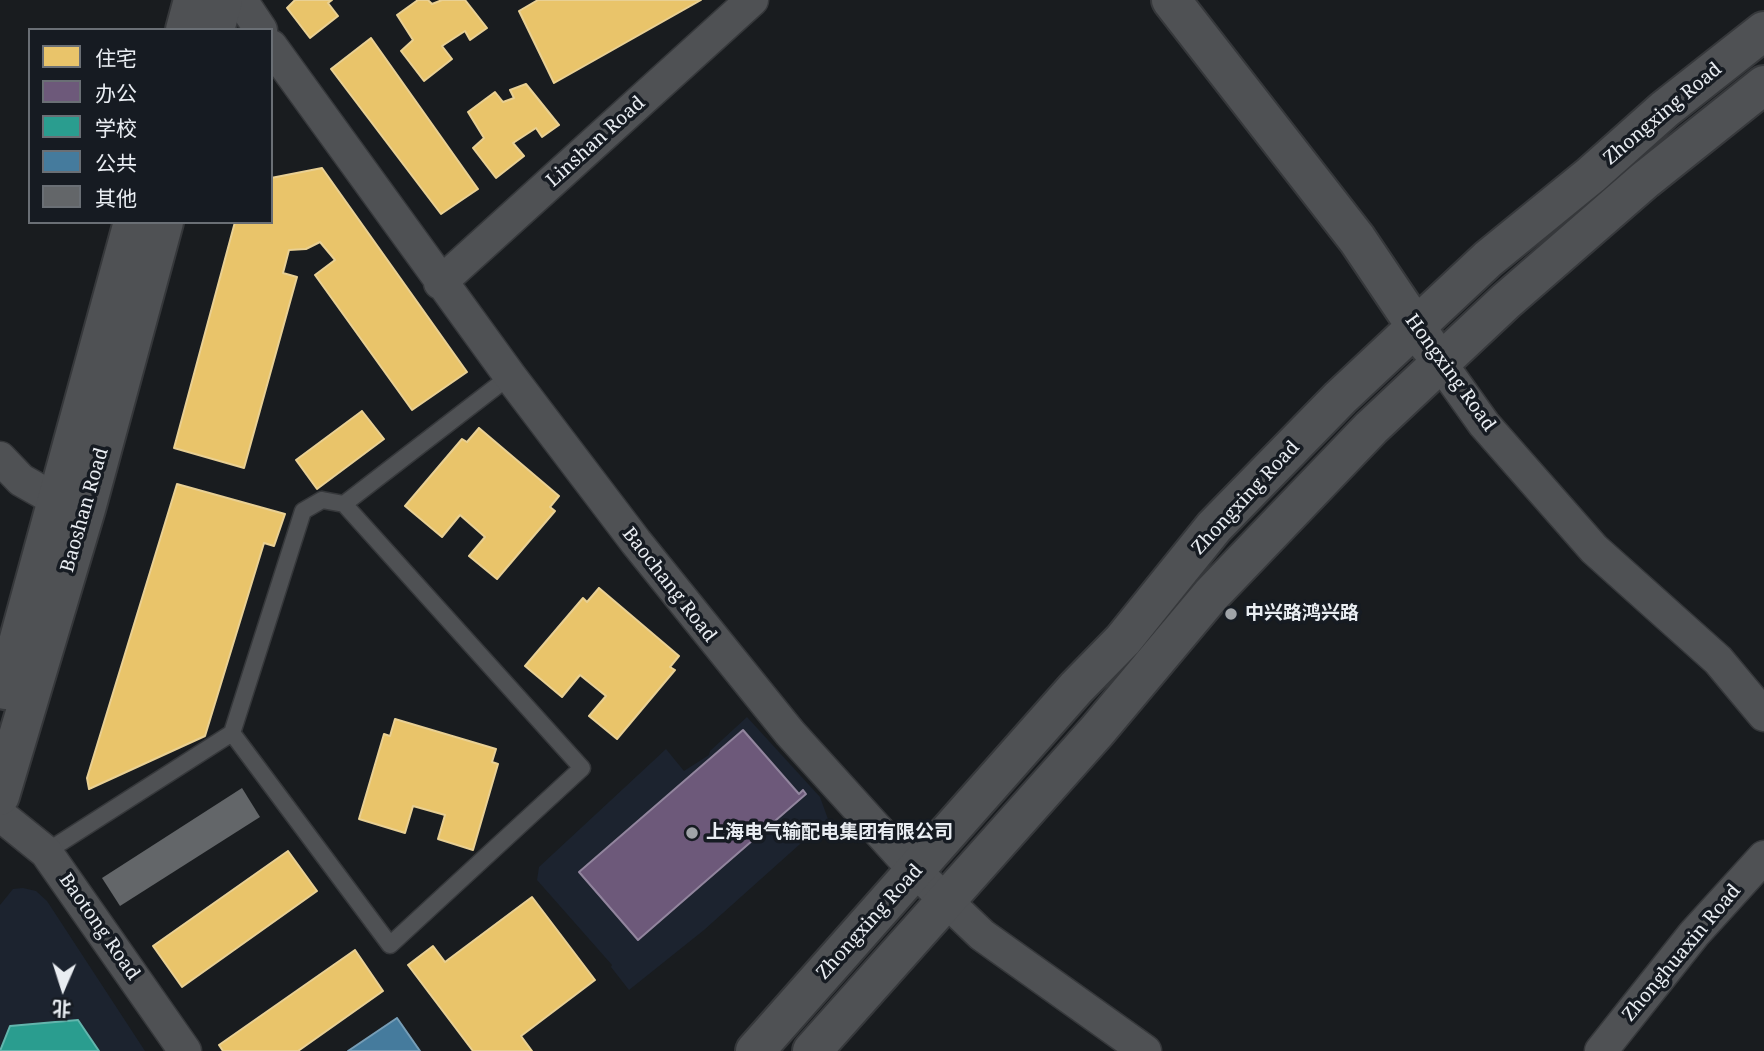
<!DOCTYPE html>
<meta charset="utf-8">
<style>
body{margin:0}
#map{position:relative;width:1764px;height:1051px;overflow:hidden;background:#191c1f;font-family:"Noto Serif","Noto Sans SC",serif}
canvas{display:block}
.legend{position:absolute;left:28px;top:28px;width:245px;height:196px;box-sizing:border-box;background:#161b22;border:2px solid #6a6f75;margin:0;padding:9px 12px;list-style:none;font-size:21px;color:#e9edf2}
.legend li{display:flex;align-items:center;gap:14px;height:35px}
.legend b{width:35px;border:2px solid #6a6f75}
.north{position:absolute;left:28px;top:953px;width:70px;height:70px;-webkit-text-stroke:5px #161b22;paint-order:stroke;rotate:183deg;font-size:19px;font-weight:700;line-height:28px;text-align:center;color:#e9edf2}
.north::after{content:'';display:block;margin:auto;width:24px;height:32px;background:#e9edf2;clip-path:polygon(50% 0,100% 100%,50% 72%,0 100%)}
</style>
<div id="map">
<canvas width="1764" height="1051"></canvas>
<ul class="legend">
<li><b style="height:19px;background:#e9c46a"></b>住宅</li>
<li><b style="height:19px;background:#6d597a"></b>办公</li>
<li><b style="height:19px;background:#2a9d8f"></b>学校</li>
<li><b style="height:19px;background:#457b9d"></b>公共</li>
<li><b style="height:19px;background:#636669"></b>其他</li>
</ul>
<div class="north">北</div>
</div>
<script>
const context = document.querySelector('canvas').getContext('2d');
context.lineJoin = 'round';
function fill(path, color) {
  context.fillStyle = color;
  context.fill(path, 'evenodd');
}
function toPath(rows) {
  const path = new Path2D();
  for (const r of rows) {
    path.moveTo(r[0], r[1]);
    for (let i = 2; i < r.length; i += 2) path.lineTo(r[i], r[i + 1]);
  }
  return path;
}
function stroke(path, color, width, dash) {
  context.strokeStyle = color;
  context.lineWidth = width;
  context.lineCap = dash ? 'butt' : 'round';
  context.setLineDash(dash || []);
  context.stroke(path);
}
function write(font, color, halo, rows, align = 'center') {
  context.font = font + ' "Noto Serif","Noto Sans SC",serif';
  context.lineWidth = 7;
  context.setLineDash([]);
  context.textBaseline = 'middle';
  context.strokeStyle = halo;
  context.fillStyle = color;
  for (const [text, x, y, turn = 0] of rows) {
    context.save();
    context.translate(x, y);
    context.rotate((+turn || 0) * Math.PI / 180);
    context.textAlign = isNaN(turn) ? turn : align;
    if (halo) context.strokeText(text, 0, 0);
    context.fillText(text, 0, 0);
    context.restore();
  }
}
fill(toPath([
 [747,717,820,797,828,819,704,930,629,990,611,967,612,965,537,880,539,867,666,749,684,771,709,755,710,751],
 [23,888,36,891,47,901,145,1051,0,1051,0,905,13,889]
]), '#1c232f');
const homes = toPath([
 [295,0,332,0,328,3,338,16,310,38,287,8,295,0],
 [418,0,428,0,432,4,442,0,465,0,487,28,470,40,465,31,442,46,452,59,424,81,401,51,413,40,397,15,418,0],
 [538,0,701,0,554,83,519,11,538,0],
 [371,38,478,189,441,214,331,69,371,38],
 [526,84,559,125,542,137,536,128,513,143,524,156,496,178,473,148,484,138,468,112,495,92,503,102,514,98,510,90,526,84],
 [322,168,467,372,412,410,315,275,335,260,320,242,306,249,289,250,283,273,297,277,244,468,174,448,235,222,271,222,271,178,322,168],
 [362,411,384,439,317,489,296,460,362,411],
 [479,428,559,496,550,507,555,511,497,579,469,556,485,537,460,515,442,537,405,506,462,439,467,442,479,428],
 [177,484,285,514,274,546,264,543,205,736,89,789,87,778,177,484],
 [599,588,679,656,670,667,675,670,617,739,589,716,606,696,580,675,562,697,525,666,583,598,587,602,599,588],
 [395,719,496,749,492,762,498,764,473,850,438,839,445,815,413,806,405,833,359,819,384,734,390,736,395,719],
 [288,851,317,891,182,987,153,946,288,851],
 [532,897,595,980,521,1036,532,1051,473,1051,408,965,433,946,445,962,532,897],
 [355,950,383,991,298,1051,223,1051,219,1045,355,950]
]);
fill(homes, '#e9c46a');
stroke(homes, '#e9d093', 2);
const offices = toPath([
 [743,730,799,794,803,790,806,794,638,940,579,872,743,730]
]);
fill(offices, '#6d597a');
stroke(offices, '#92859e', 2);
const schools = toPath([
 [78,1020,99,1051,0,1051,10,1026,78,1020]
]);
fill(schools, '#2a9d8f');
stroke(schools, '#63b5ad', 2);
const public = toPath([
 [397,1018,420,1051,348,1051,397,1018]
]);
fill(public, '#457b9d');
stroke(public, '#769db6', 2);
fill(toPath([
 [242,788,260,817,120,906,102,878]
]), '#636669');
const lane = toPath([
 [322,500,344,504,582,768,390,945,232,733,303,511,322,500],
 [344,504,510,376],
 [46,852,232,733]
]);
const street = toPath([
 [241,0,261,30],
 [271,46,510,376,636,542,790,733,915,871,982,935,1145,1051],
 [440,283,752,0],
 [1439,361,1484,424,1594,549,1718,660,1764,715],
 [0,458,21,480,58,501,77,506],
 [0,815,46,852,185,1051],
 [1601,1051,1694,934,1764,857]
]);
const secondary = toPath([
 [1171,0,1357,239,1429,346],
 [185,30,193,0],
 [215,30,223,0],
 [5,690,133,222],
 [0,796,86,509,164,222],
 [755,1051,1076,688,1123,640,1214,527,1340,398,1488,259,1591,175,1665,109,1764,31],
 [812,1051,1097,731,1211,595,1371,428,1506,301,1645,180,1764,85]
]);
stroke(lane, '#36383b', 19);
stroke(street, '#36383b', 35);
stroke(secondary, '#36383b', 42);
stroke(lane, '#4f5154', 16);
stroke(street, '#4f5154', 32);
stroke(secondary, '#4f5154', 38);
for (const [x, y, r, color] of [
 [1231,614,7,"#a0a4a8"],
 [692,833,7,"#a0a4a8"]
]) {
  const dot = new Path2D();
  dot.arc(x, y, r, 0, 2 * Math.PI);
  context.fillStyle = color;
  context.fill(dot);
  stroke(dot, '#161b22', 2.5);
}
write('19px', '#e9edf2', '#161b22', [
 ["Zhongxing Road",1663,114,-40],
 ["Linshan Road",596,142,-42],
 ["Hongxing Road",1450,373,54],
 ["Zhongxing Road",1246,498,-47],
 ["Baoshan Road",85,510,-74],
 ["Baochang Road",669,585,52],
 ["Zhongxing Road",870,922,-48],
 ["Baotong Road",99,927,55],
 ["Zhonghuaxin Road",1682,953,-50]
]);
write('bold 19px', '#e9edf2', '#161b22', [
 ["中兴路鸿兴路",1245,614],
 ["上海电气输配电集团有限公司",706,833]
], 'left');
</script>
